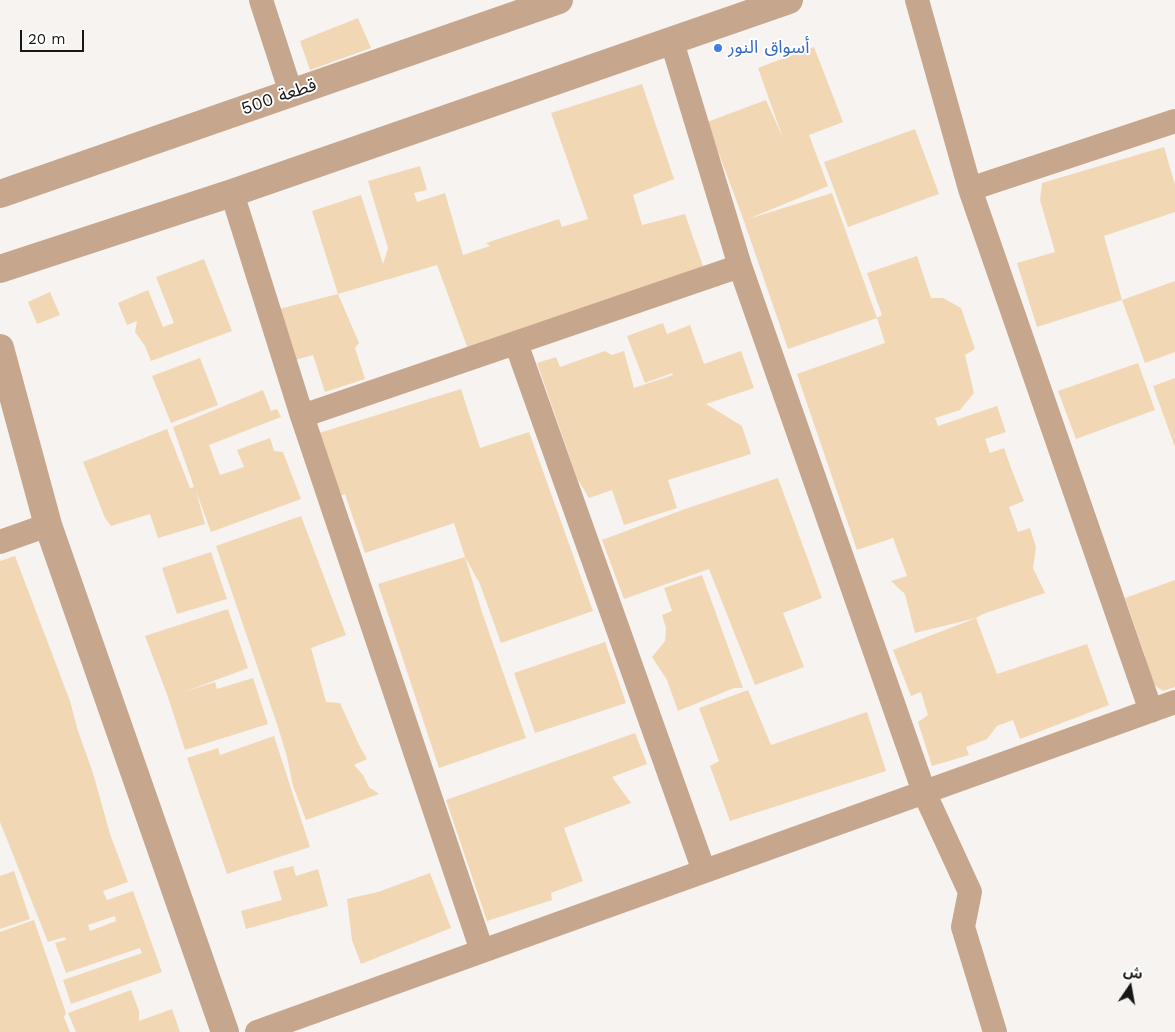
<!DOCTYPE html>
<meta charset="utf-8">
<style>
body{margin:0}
#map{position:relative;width:1175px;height:1032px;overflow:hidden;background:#f6f3f0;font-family:"Work Sans","Noto Sans Arabic",sans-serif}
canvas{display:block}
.north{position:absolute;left:1105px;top:962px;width:50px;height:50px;-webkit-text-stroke:4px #fff;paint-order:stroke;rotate:12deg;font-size:14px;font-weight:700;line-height:20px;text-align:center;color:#181716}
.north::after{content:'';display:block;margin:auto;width:18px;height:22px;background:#181716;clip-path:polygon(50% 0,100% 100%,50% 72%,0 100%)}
.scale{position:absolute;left:20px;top:30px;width:64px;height:22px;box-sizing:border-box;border:2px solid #181716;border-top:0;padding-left:6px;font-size:15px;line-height:18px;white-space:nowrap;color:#181716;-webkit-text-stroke:4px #fff;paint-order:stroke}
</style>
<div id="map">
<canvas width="1175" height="1032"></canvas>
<div class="north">ش</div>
<div class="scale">20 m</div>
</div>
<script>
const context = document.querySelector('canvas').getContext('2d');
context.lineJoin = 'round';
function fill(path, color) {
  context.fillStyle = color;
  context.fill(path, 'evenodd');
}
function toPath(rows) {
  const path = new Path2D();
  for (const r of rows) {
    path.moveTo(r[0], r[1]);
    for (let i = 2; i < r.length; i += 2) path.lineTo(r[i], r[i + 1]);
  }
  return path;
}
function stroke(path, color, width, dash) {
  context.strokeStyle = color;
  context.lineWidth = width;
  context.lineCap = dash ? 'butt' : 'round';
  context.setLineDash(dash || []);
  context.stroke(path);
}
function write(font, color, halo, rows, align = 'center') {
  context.font = font + ' "Work Sans","Noto Sans Arabic",sans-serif';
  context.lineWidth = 4;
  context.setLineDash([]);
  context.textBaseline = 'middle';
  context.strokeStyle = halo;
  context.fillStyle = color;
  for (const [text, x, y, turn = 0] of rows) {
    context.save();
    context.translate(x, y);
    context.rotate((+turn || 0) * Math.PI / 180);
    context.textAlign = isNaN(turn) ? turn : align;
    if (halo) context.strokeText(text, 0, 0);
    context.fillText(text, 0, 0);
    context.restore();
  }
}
fill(toPath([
 [358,18,371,48,310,70,300,41],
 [814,47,843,122,809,135,828,186,748,219,832,193,877,318,788,349,744,221,707,122,766,100,783,138,758,68],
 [642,84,674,179,633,195,642,225,685,214,704,269,468,349,437,265,338,294,312,211,361,195,383,264,388,248,368,181,420,166,427,190,414,193,417,202,445,193,463,255,490,246,486,243,559,219,562,227,588,219,551,113],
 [915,129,939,194,848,227,824,162],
 [1164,147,1175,185,1175,212,1104,236,1122,300,1037,327,1017,263,1055,252,1040,200,1042,183],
 [917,256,931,298,943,298,961,308,975,349,965,355,974,393,960,410,935,418,938,426,997,406,1006,432,985,439,990,453,1004,448,1011,468,1024,501,1009,507,1018,532,1030,528,1036,547,1033,568,1045,593,983,614,976,618,915,633,905,594,891,581,907,576,893,538,857,550,797,374,885,343,877,318,882,315,867,273],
 [204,259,232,331,151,361,145,346,135,332,137,321,127,325,118,303,148,290,163,327,174,323,156,277],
 [1175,281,1175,352,1145,363,1122,300],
 [50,292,60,315,37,324,28,302],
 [338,294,359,343,355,348,365,379,325,392,313,355,295,360,279,309],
 [663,323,667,334,690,325,704,364,741,351,754,388,706,404,742,426,751,454,668,480,677,508,624,525,612,490,589,498,577,478,537,363,556,357,560,367,605,351,612,355,624,351,634,388,673,375,672,373,645,383,627,336],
 [200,358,218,405,171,423,152,376],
 [1138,363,1155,410,1076,439,1058,391],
 [1175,378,1175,447,1153,386],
 [461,389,480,448,529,432,593,611,501,643,480,584,465,557,483,615,526,738,439,768,378,584,465,557,454,523,365,553,345,494,340,496,319,433],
 [263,390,271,411,277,409,281,417,209,445,220,475,244,467,237,450,270,438,274,451,283,452,301,499,211,532,196,491,205,524,158,538,150,514,111,526,105,518,83,462,167,429,190,488,194,487,173,427],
 [778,478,822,598,783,613,804,667,755,685,709,569,624,599,602,540,685,509],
 [301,516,346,635,311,648,326,702,340,703,359,745,367,759,354,765,363,775,369,787,379,794,306,820,293,786,287,757,278,727,216,546],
 [211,552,227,599,177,614,162,568],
 [15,556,70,701,78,731,93,773,110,834,128,882,103,891,107,900,133,891,162,972,71,1004,63,980,142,953,140,948,66,973,55,943,66,940,65,937,48,942,0,822,0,561],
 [115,916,116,921,90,931,88,925],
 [702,575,743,688,734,688,678,711,667,680,652,657,665,641,666,628,662,615,672,611,664,588],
 [1175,580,1175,687,1163,691,1147,680,1139,662,1145,656,1125,598],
 [228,609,248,668,184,692,215,682,217,689,253,678,268,724,185,750,168,697,145,636],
 [976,618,997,674,1087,644,1109,705,1020,739,1013,720,997,726,987,739,966,747,969,755,932,766,918,722,928,715,921,692,911,696,893,650],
 [605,642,626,703,535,733,514,673],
 [748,690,771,745,867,712,886,771,730,821,710,766,719,761,699,708],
 [635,733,647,764,612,777,631,803,564,828,583,881,551,893,552,900,487,921,446,800],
 [274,736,310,847,227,874,187,758,218,748,220,755],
 [293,866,296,876,318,869,328,906,246,929,241,911,282,900,273,871],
 [14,871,30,919,0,929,0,876],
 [430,873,451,928,361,964,352,940,347,899,378,892],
 [34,920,66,1013,64,1017,70,1032,0,1032,0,932],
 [131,990,139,1011,139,1021,172,1009,180,1032,76,1032,68,1013]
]), '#f2d7b5');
stroke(toPath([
 [261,0,291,93],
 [917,0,970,189,1151,711],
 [672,42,740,266,924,792,970,892,963,927,995,1032],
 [970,189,1175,121],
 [232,193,302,416,482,951],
 [516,343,704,871],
 [302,416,740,266],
 [0,542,48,525],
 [257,1032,1175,702]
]), '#c7a68e', 24);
stroke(toPath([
 [0,194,559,0],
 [0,269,232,193,789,0],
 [0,348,48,525,225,1032]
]), '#c7a68e', 28);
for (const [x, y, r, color] of [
 [718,48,5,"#3f7fe0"]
]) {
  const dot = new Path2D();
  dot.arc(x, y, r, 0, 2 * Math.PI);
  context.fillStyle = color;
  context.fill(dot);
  stroke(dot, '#fff', 2);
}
write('18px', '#366cbe', '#fff', [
 ["أسواق النور",728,48]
], 'left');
write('18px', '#181716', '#fff', [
 ["قطعة 500",279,97,-19]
]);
</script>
